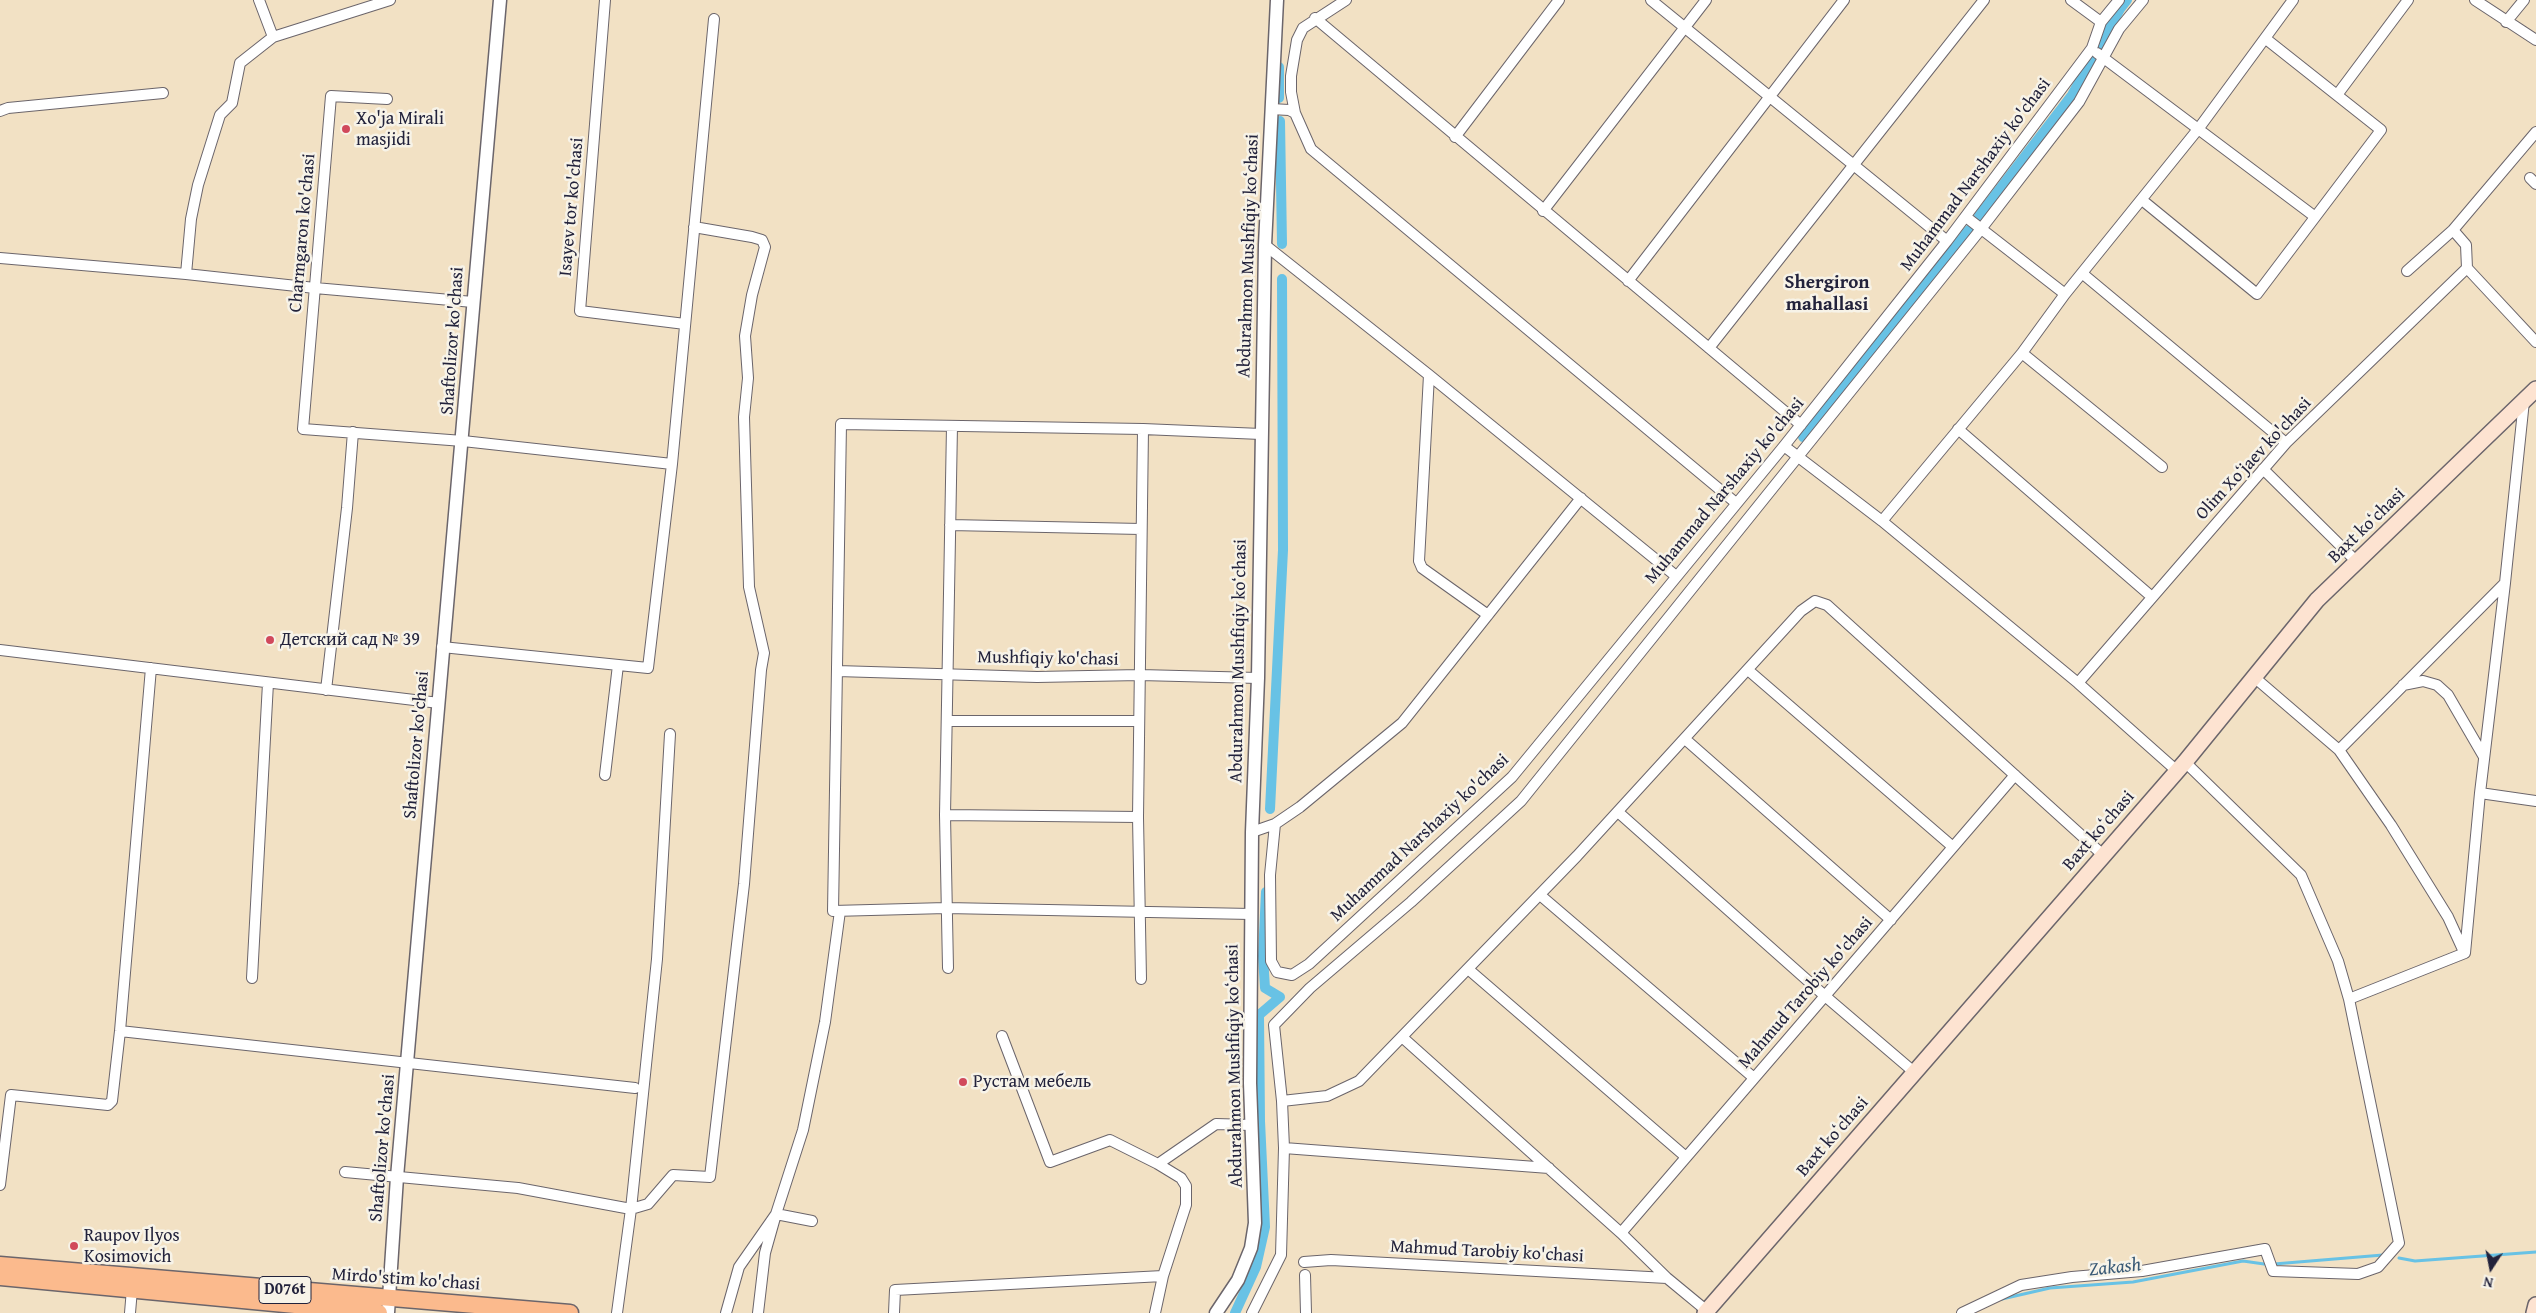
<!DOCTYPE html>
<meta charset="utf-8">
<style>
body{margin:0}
#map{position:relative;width:2536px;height:1313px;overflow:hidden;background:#f2e1c4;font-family:"Gentium Book Plus",serif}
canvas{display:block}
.north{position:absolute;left:2466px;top:1243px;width:50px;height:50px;-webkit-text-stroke:4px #f7f3e8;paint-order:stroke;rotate:191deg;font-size:14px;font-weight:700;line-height:20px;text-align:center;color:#22223b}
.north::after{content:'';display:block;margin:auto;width:18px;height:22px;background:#22223b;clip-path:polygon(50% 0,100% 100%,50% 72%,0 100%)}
</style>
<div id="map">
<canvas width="2536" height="1313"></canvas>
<div class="north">N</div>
</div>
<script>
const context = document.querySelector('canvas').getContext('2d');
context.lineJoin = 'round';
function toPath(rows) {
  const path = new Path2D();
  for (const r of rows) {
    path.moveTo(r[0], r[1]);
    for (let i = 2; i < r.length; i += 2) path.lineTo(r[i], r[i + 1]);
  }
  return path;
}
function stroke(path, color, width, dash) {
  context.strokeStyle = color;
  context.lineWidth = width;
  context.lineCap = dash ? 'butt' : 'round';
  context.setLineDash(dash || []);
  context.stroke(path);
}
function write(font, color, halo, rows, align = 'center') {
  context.font = font + ' "Gentium Book Plus",serif';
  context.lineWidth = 5;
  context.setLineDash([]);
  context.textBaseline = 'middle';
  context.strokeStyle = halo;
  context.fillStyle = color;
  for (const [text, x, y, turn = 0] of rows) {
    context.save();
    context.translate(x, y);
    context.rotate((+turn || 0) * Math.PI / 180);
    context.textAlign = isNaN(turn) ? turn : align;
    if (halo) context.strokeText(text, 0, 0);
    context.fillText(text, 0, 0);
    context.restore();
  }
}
stroke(toPath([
 [2399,1258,2415,1261,2536,1252],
 [2274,1264,2383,1255],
 [2002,1299,2050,1288,2133,1282,2243,1261,2264,1264]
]), '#68c2e5', 3);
stroke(toPath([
 [1279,67,1279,98],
 [1280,121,1282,244],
 [1979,216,2072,95,2120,9,2127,0],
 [1803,437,1969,230],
 [1270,809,1283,550,1282,279],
 [1235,1313,1256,1267,1265,1227,1260,1121,1259,1015,1280,997,1265,988,1263,956,1266,892]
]), '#68c2e5', 10);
const minor = toPath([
 [259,0,273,37,390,0],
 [605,0,580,311,685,324],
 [1651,0,1947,241],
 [2071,0,2101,22],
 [2475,0,2536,40],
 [1315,18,1801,425],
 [2506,22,2524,0],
 [2097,53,2314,216],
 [2337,95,2408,0],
 [387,99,331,96,303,429,463,441,672,464],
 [1271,109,1289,110,1295,113,1311,149,1736,503],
 [0,111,8,108,163,93],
 [1295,113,1291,92,1291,76,1297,40,1303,28,1346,0],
 [1455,137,1559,0],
 [2530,178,2536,184],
 [2142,200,2257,294,2381,130,2266,39],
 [1543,211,1706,0],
 [1966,217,2065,294],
 [2453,230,2466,245,2467,268,2536,342],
 [1265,245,1429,375,1676,576],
 [0,258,186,274,315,288,473,302],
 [2407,271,2453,230,2536,132],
 [186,274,191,219,198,185,220,115,232,103,240,63,273,37],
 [2083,274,2286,443],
 [1628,281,1844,0],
 [1709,348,1984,0],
 [2022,353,2162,467],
 [1429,375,1419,561,1422,568,1488,615],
 [1958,429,2152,597],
 [1784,446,1882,521,2078,683,2177,771],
 [2263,469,2357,562],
 [1882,521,2022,353,2065,294,2199,128,2293,0],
 [950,525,1141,529],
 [442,647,648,668,672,464,714,19],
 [0,650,439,703],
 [1748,670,1953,847],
 [837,671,1037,677,1140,675,1258,678],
 [2254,677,2339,750,2391,825,2448,917,2464,952],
 [2078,683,2286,443,2467,268],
 [2403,685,2423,681,2437,685,2448,695,2484,757],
 [326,690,347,508,353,432],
 [947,721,1139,721],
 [1685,739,1891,920],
 [2339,750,2505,583],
 [605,775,618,665],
 [2480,793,2536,801],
 [1618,812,1825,996,1914,1072],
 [945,815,1138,817],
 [1275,824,1270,875,1271,961,1277,972,1292,975,1309,964,1512,777,1784,446,1947,241,2092,48,2101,22,2119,0],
 [1252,832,1275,824,1300,807,1402,723,1581,498],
 [1540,895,1754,1078],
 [1251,914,946,908,833,911,841,424,1143,429,1261,434],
 [948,968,945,815,952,426],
 [1468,969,1686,1157],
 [252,978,268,683],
 [1141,979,1138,817,1143,429],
 [2349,999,2465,953,2480,793,2505,583,2524,401],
 [120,1031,635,1088],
 [1002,1036,1050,1162,1110,1140,1158,1164,1181,1178,1186,1186,1186,1205,1163,1276,1155,1313],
 [1402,1037,1621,1233,1667,1278,1707,1311],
 [1282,1101,1327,1096,1359,1081,1577,856,1801,611,1815,601,1827,605,2103,855],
 [1284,1148,1549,1168],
 [1158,1164,1216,1124,1251,1125],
 [345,1172,518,1188,631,1209,648,1204,673,1175,710,1177,744,884,761,670,764,653,749,587,744,417,748,378,745,336,752,295,765,247,762,240,752,237,694,227],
 [0,1185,11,1095,108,1105,112,1101,120,1031,151,668],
 [1621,1233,2015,775],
 [1304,1262,1331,1260,1667,1278],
 [1305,1275,1306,1313],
 [130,1313,132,1289],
 [617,1313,631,1209,657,959,670,734],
 [726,1313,739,1267,776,1214,803,1130,825,1022,840,911],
 [758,1313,765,1253,776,1214,812,1221],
 [894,1313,895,1290,1163,1276],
 [1252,1313,1281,1255,1284,1148,1282,1101,1274,1025,1310,988,1411,902,1521,801,1981,229,2079,102,2119,29,2143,0],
 [1962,1313,2021,1285,2072,1277,2142,1271,2265,1249,2273,1271,2358,1274,2378,1267,2399,1243,2349,999,2338,961,2301,875,2185,762]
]);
const tertiary = toPath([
 [388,1313,397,1177,500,0],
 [1216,1313,1238,1280,1251,1248,1255,1223,1250,1083,1252,832,1258,678,1265,245,1277,0]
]);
const secondary = toPath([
 [1705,1313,2185,762,2317,600,2536,389],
 [2534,1313,2536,1305]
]);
const primary = toPath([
 [0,1265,570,1313],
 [0,1277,379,1313]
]);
stroke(minor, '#6b656b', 12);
stroke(tertiary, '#6b656b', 15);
stroke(secondary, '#6b656b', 18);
stroke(primary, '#6b656b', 19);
stroke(minor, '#fff', 10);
stroke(tertiary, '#fff', 12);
stroke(secondary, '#fde3d1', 15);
stroke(primary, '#fbba8d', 16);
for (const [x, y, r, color] of [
 [346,129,5,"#d1495b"],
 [270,640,5,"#d1495b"],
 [963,1082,5,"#d1495b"],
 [74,1246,5,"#d1495b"]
]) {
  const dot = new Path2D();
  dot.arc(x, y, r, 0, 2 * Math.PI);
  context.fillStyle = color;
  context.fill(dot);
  stroke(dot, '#f7f3e8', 2);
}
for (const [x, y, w] of [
 [285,1290,52]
]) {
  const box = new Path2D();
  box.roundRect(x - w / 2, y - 13.5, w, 27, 4);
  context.fillStyle = '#f7f3e8';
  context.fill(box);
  stroke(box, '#22223b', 1);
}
write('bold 16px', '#22223b', null, [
 ["D076t",285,1290]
]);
write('18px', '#22223b', '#f7f3e8', [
 ["Xo'ja Mirali",356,119],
 ["masjidi",356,140],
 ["Детский сад № 39",280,640],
 ["Рустам мебель",973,1082],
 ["Raupov Ilyos",84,1236],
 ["Kosimovich",84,1257]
], 'left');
write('18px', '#22223b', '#f7f3e8', [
 ["Muhammad Narshaxiy ko'chasi",1976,175,-53],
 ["Isayev tor ko'chasi",572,207,-85],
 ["Charmgaron ko'chasi",303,233,-85],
 ["Abdurahmon Mushfiqiy koʻchasi",1249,256,-88],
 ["Shaftolizor ko'chasi",453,341,-86],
 ["Olim Xoʻjaev ko'chasi",2254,459,-47],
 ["Muhammad Narshaxiy ko'chasi",1725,491,-50],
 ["Baxt koʻchasi",2367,526,-44],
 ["Mushfiqiy ko'chasi",1048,659,1],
 ["Abdurahmon Mushfiqiy koʻchasi",1239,661,-89],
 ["Shaftolizor ko'chasi",417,745,-85],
 ["Baxt koʻchasi",2099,831,-49],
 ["Muhammad Narshaxiy ko'chasi",1420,838,-43],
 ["Mahmud Tarobiy ko'chasi",1806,993,-49],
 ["Abdurahmon Mushfiqiy koʻchasi",1235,1066,-91],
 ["Baxt koʻchasi",1833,1137,-49],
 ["Shaftolizor ko'chasi",383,1148,-85],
 ["Mahmud Tarobiy ko'chasi",1487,1252,3],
 ["Mirdo'stim ko'chasi",406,1280,4]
]);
write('bold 19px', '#22223b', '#f7f3e8', [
 ["Shergiron",1827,283],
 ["mahallasi",1827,305]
]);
write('italic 19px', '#3a5a76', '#f7f3e8', [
 ["Zakash",2115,1268,-6]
]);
</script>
